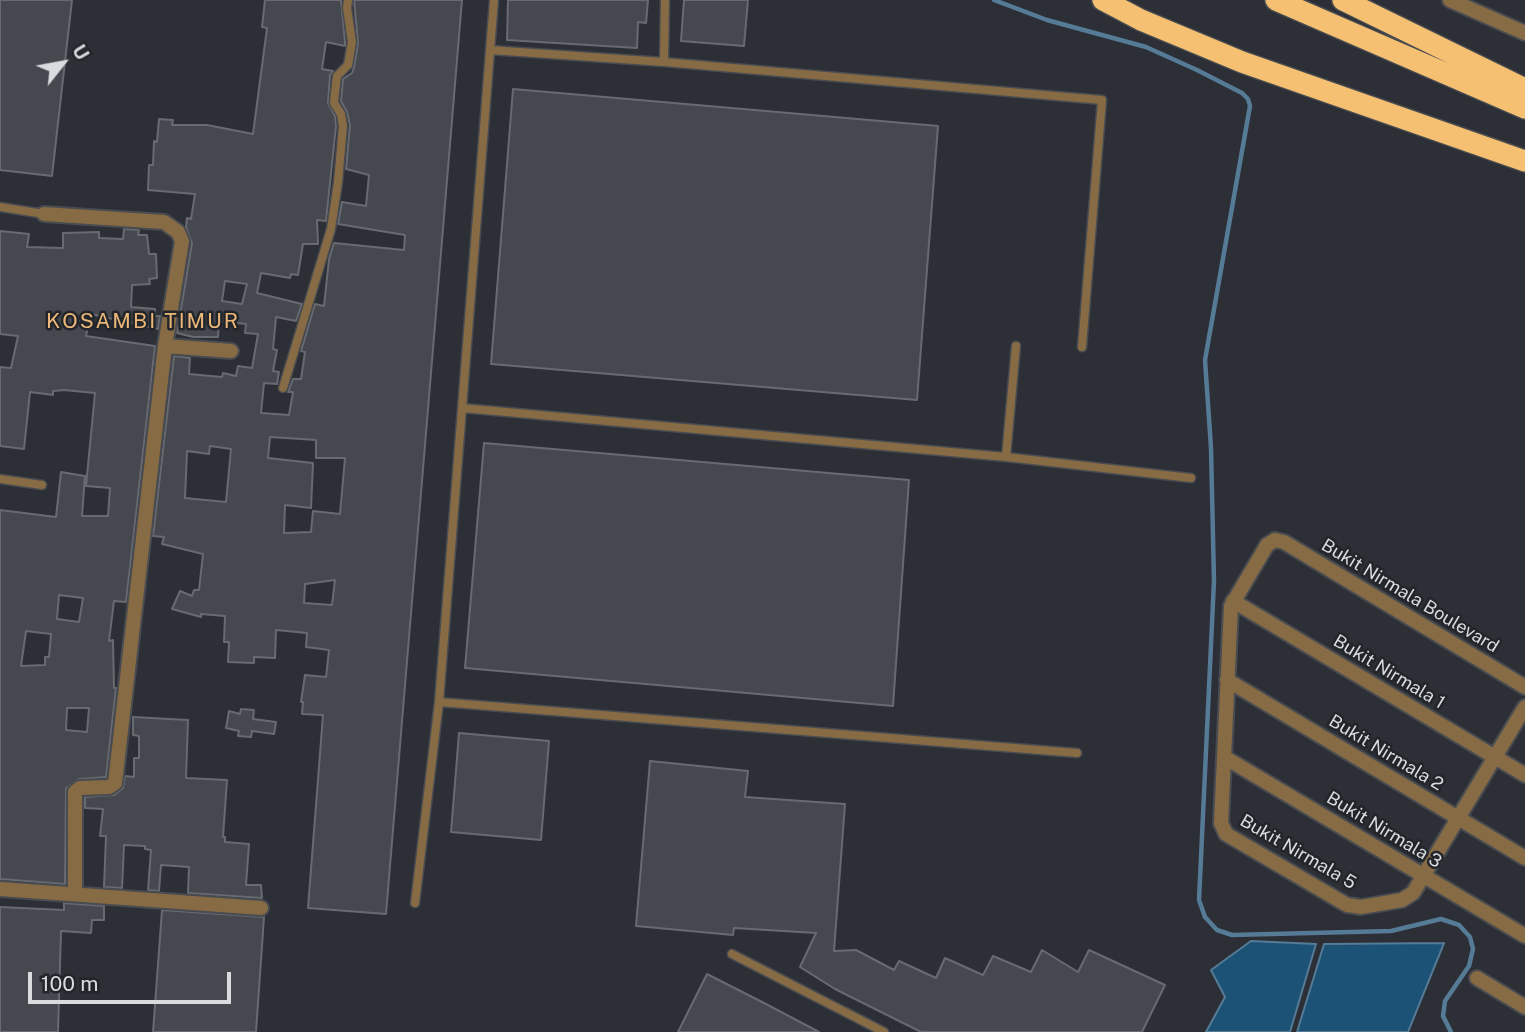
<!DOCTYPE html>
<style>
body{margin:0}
#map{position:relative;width:1525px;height:1032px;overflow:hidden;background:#2c2f35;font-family:"Public Sans",sans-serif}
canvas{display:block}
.north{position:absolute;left:28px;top:28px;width:70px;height:70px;-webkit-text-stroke:5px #22262b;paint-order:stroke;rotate:59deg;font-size:19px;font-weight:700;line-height:28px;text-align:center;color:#d9dbdf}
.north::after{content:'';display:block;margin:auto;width:24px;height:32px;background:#d9dbdf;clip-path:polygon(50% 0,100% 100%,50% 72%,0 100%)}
.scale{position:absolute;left:28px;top:972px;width:203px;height:32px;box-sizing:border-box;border:4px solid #d9dbdf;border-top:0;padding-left:9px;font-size:21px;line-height:24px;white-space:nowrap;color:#d9dbdf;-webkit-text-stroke:5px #22262b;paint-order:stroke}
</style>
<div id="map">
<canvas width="1525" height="1032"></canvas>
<div class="north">U</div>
<div class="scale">100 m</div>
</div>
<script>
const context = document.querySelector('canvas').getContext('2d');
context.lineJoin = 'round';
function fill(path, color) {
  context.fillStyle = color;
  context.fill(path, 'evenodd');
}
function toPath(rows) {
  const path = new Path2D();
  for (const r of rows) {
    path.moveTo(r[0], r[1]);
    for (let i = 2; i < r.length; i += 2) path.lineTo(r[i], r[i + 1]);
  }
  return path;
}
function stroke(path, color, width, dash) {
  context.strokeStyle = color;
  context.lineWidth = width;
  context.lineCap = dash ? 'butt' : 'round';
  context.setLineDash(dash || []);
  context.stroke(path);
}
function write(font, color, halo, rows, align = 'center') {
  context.font = font + ' "Public Sans",sans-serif';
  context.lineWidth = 5;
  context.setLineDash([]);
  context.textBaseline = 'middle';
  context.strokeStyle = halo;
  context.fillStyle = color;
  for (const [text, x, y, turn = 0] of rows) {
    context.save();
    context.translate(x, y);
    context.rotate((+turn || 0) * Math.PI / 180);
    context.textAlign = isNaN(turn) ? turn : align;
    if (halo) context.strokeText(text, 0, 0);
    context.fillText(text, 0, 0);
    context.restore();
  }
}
const water = toPath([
 [1251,941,1316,944,1290,1032,1206,1032,1225,997,1211,970,1251,941],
 [1444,943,1408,1032,1297,1032,1324,944,1444,943]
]);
fill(water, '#1d5277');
stroke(water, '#557b96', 2);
stroke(toPath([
 [994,0,1047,20,1146,47,1197,70,1242,93,1248,99,1250,106,1205,360,1211,448,1214,581,1199,900,1205,917,1217,930,1232,935,1391,931,1441,919,1459,925,1470,937,1473,949,1469,966,1445,1001,1443,1016,1451,1032]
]), '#557b96', 4.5);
const building = toPath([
 [0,0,72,0,52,176,0,170,0,0],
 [265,0,341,0,345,42,345,46,326,42,322,69,333,71,330,75,328,103,335,116,336,126,326,221,317,220,318,244,303,244,298,275,291,274,290,278,261,273,257,293,302,304,296,321,276,317,273,349,277,350,273,371,279,372,277,384,264,383,261,413,289,415,293,392,288,392,293,379,301,379,305,352,301,351,315,304,324,306,329,259,334,243,404,250,405,235,338,224,342,202,366,206,369,175,346,169,350,125,347,112,341,101,343,79,352,73,354,67,358,43,354,0,462,0,386,914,308,908,323,715,302,714,303,702,301,702,305,675,326,677,329,650,306,647,307,633,276,630,275,658,254,657,254,663,228,662,229,642,224,642,225,616,201,614,201,617,172,609,180,591,192,596,194,590,199,590,203,554,162,544,164,537,153,536,174,356,190,358,189,374,222,377,223,373,236,376,238,366,252,368,258,334,245,333,246,324,219,321,218,337,193,337,177,333,192,243,186,227,187,218,191,219,195,194,148,190,149,165,153,165,154,141,157,142,159,119,173,120,172,125,207,125,253,134,267,28,262,27,265,0],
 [225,281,247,284,242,304,222,301,225,281],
 [270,437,316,440,316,458,345,458,340,514,313,511,311,532,284,533,285,505,311,508,313,463,268,458,270,437],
 [210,446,231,449,226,502,185,498,187,451,209,454,210,446],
 [335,580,332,605,304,603,305,584,335,580],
 [508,0,648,0,646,23,638,22,637,48,507,40,508,0],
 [684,0,748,0,744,46,681,41,684,0],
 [513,89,938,126,917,400,491,364,513,89],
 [124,229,139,230,138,235,147,235,149,254,156,254,157,278,149,279,150,284,132,285,131,307,155,309,155,316,160,316,158,329,90,314,86,336,155,346,126,602,114,601,109,641,113,640,114,688,116,688,106,777,79,779,66,788,65,884,0,879,0,510,56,517,61,472,85,476,82,516,108,516,110,488,86,486,95,393,64,390,53,391,53,395,30,392,24,449,0,446,0,367,11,368,18,336,0,334,0,231,29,234,27,247,63,248,63,233,99,232,99,238,123,239,124,229],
 [59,595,83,598,79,622,57,619,59,595],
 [26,631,51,634,49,657,45,657,45,665,21,666,26,631],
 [67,708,89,708,87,732,66,730,67,708],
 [484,443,909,480,893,706,465,668,484,443],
 [241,709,254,710,253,719,276,722,274,734,252,731,251,737,238,736,239,731,226,728,229,711,240,714,241,709],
 [133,717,188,720,186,778,227,780,223,837,225,837,225,842,249,844,246,885,261,885,262,898,188,893,189,867,161,865,159,891,148,890,151,850,145,849,145,846,124,845,122,888,104,887,106,836,100,836,103,809,85,808,85,797,114,795,123,788,125,776,134,777,134,758,139,758,139,736,133,735,133,717],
 [459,733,549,741,541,840,451,832,459,733],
 [650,761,748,771,745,797,845,804,834,951,856,950,894,970,899,961,936,978,945,958,983,975,993,956,1031,972,1042,950,1078,972,1089,950,1165,985,1142,1032,921,1032,835,989,800,967,816,933,734,928,733,935,636,926,650,761],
 [64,903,104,906,104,920,92,920,91,933,61,931,58,1032,0,1032,0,907,64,910,64,903],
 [162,910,264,917,256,1032,153,1032,162,910],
 [707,974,766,1004,819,1032,678,1032,707,974]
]);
fill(building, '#45494f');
stroke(building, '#676b71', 2);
const lane = toPath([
 [490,50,664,62,1102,100,1082,347],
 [664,62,665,0],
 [0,207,44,214],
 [283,388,331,229,338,182,343,126,341,114,334,103,335,93,337,76,348,65,352,42,347,8,348,0],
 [462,408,1006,457,1191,478],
 [1006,457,1016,346],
 [0,479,42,485],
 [439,702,1077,753],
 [415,903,439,702,494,0],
 [732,954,884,1032]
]);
const street = toPath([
 [1450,0,1525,33],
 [44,214,164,222,178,232,182,241,165,346,115,783,109,787,80,788,75,792,75,894],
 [165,346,231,351],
 [1233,601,1525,775],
 [1227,680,1525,858],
 [1525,687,1284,542,1275,540,1267,545,1231,606,1221,823,1226,834,1347,905,1361,907,1402,900,1413,893,1525,707],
 [1224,757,1525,936],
 [0,889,261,908],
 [1477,978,1525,1007]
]);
const highway = toPath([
 [1103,0,1141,20,1242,62,1525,161],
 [1276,0,1525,108],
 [1343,0,1525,89]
]);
stroke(lane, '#484b50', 11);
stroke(street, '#484b50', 18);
stroke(highway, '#484b50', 24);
stroke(lane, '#866b45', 8);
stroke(street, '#866b45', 14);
stroke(highway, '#f5c071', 21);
write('18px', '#d9dbdf', '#22262b', [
 ["Bukit Nirmala Boulevard",1410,596,31],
 ["Bukit Nirmala 1",1389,672,31],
 ["Bukit Nirmala 2",1386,753,31],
 ["Bukit Nirmala 3",1384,830,31],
 ["Bukit Nirmala 5",1298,852,30]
]);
context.letterSpacing = '2px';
write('21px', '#ecb779', '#22262b', [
 ["KOSAMBI TIMUR",143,322]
]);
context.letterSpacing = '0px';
</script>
